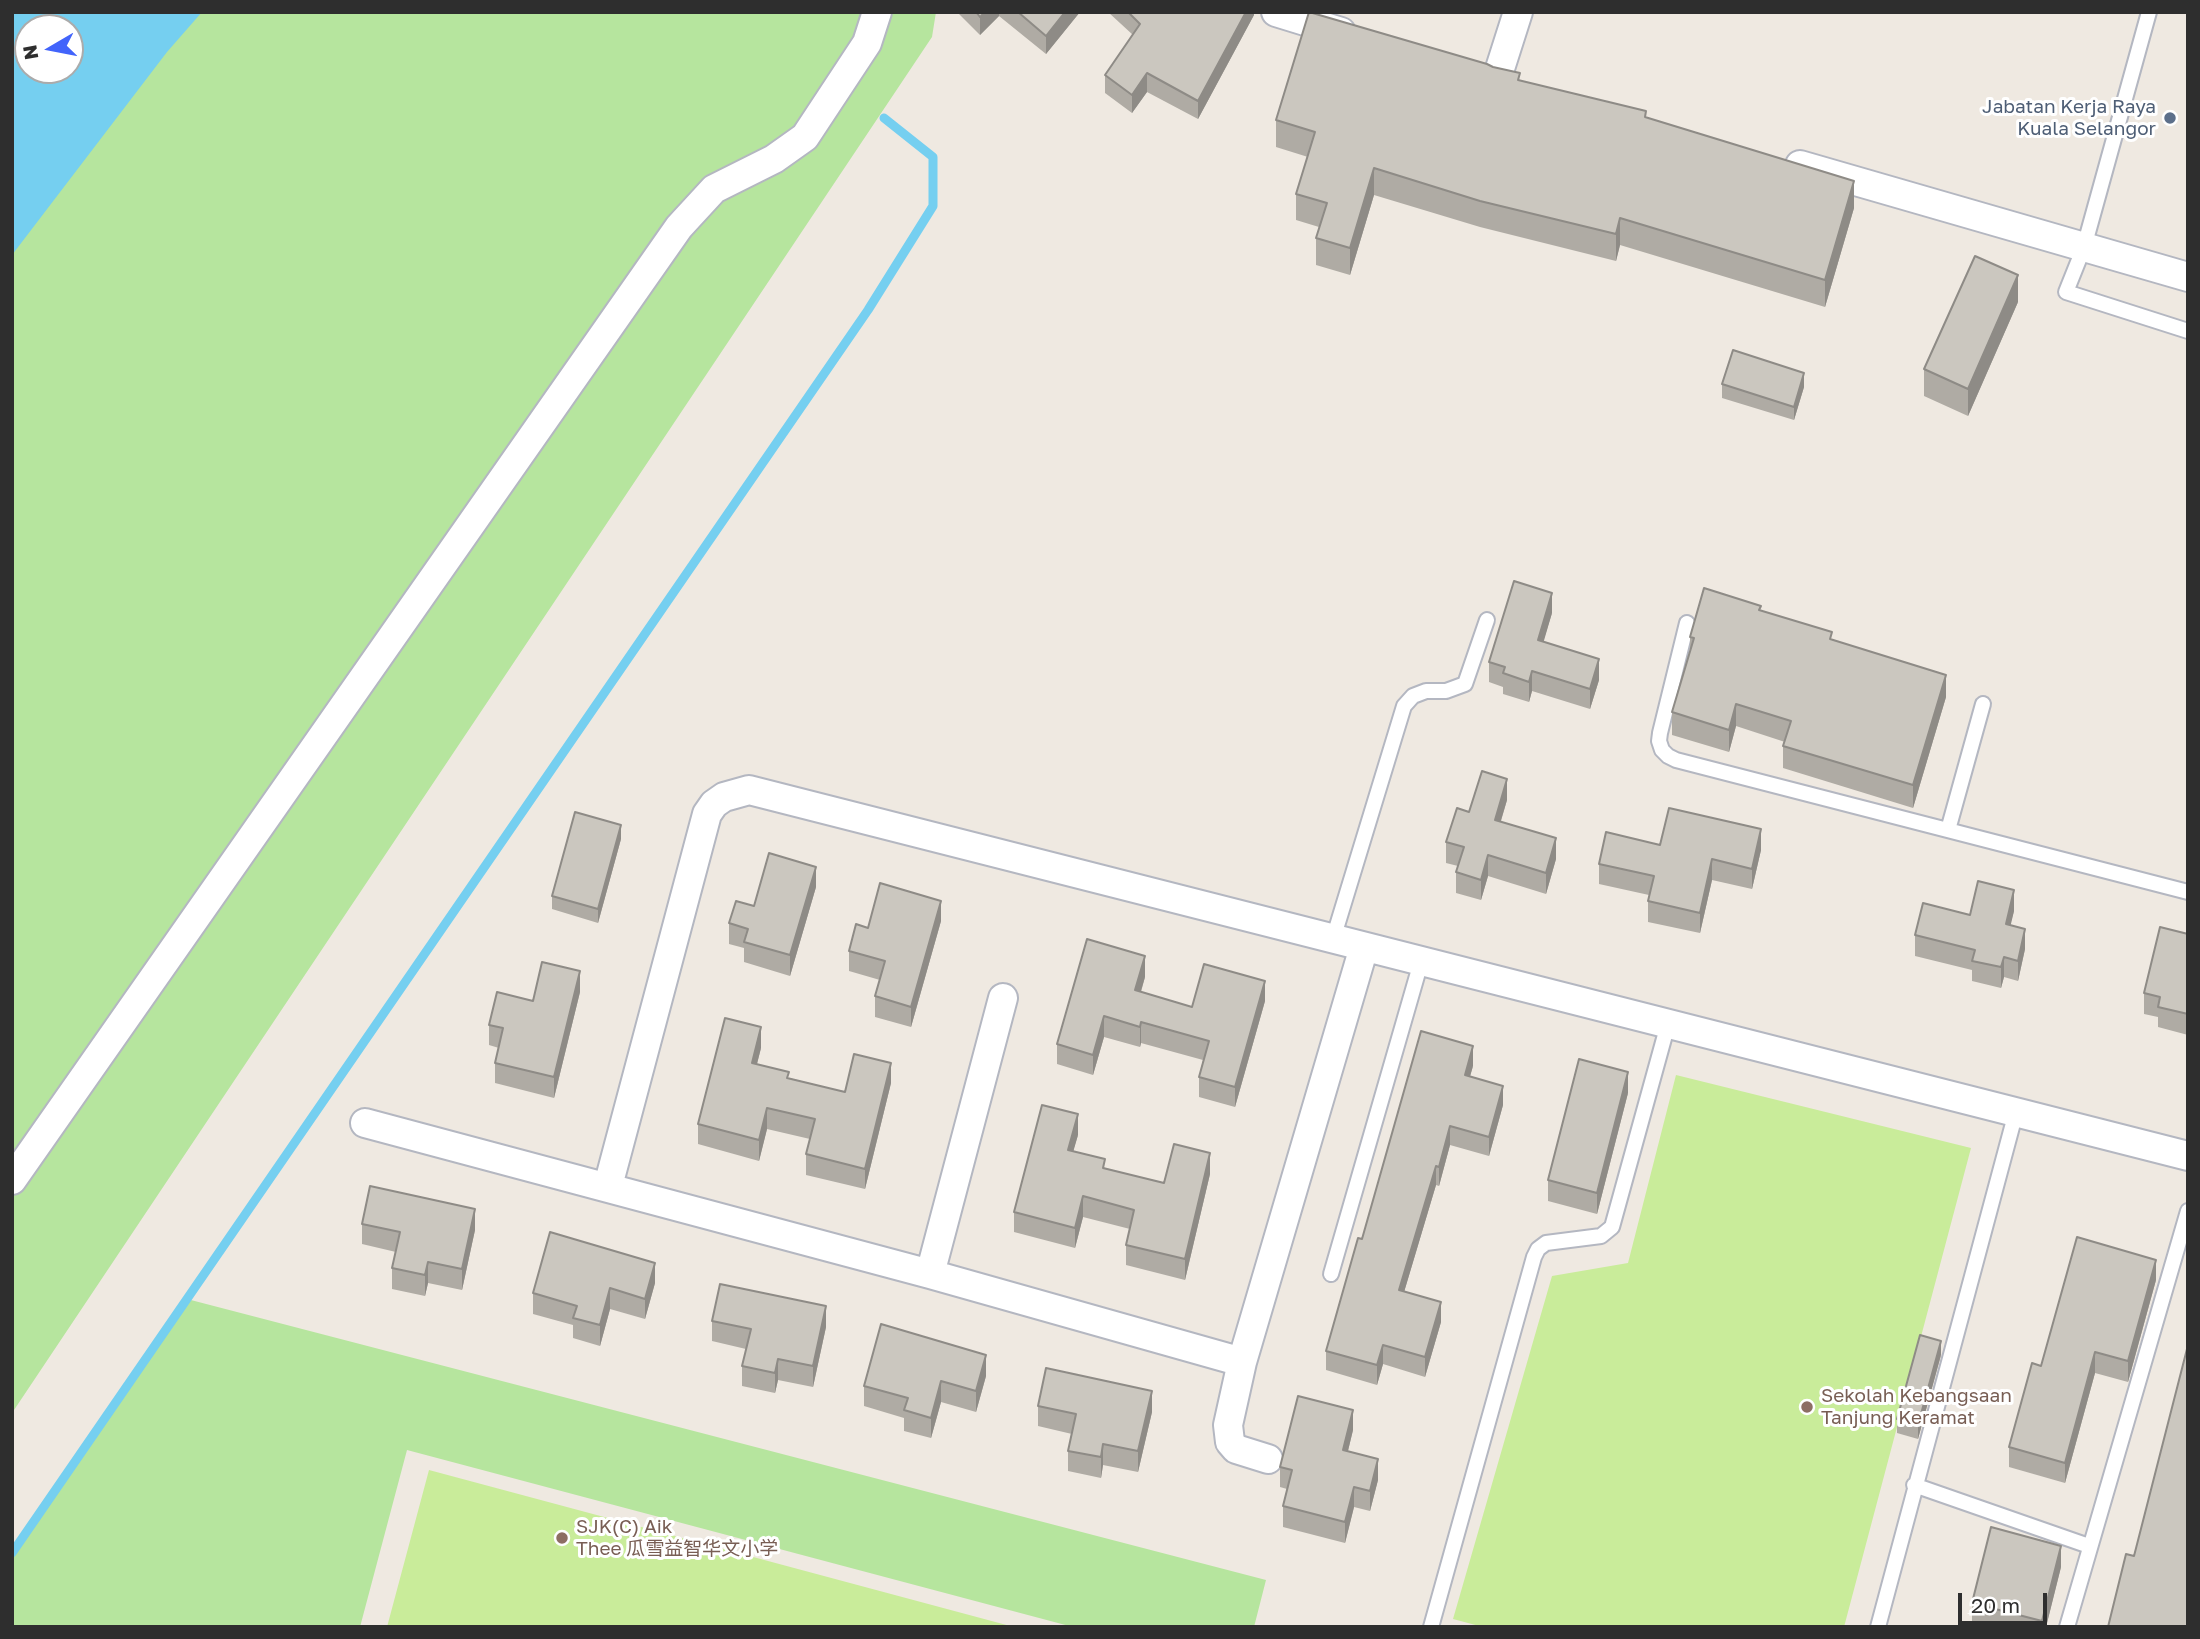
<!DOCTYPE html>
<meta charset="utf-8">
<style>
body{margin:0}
#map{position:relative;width:2200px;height:1639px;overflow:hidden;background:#efe9e1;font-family:"Golos Text",sans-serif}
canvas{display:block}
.frame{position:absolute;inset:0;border:14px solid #2e2e2e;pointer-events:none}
.north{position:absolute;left:14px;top:14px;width:70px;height:70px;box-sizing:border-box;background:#fff;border:2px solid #ababab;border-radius:50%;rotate:260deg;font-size:19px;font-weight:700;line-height:28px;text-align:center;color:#2e2e2e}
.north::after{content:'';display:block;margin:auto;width:24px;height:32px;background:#4264fb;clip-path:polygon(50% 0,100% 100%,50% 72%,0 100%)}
.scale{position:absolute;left:1958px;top:1593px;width:89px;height:32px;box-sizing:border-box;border:4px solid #2e2e2e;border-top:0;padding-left:9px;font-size:21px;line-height:24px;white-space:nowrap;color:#2e2e2e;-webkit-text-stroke:5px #fff;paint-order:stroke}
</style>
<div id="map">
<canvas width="2200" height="1639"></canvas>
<div class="frame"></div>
<div class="north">N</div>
<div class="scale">20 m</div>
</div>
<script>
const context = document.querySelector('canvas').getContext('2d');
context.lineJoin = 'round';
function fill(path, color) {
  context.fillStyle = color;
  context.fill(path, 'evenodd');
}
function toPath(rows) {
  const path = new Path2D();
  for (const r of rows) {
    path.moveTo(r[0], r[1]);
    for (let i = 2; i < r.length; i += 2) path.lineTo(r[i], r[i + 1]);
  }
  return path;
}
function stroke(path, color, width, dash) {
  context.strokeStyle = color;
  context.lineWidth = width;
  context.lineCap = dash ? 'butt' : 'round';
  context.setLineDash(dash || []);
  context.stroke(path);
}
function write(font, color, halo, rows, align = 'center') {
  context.font = font + ' "Golos Text","Noto Sans SC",sans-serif';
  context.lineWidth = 6;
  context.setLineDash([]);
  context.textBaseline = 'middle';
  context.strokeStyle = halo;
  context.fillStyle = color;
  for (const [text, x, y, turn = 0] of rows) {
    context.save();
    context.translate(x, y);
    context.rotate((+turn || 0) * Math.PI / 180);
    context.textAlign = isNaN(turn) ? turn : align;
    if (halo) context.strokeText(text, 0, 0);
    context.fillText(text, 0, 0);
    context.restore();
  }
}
fill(toPath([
 [173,12,936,12,932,37,12,1413,12,218],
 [187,1299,1266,1580,1254,1627,1073,1627,407,1450,360,1627,12,1627,12,1553]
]), '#b6e59e');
fill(toPath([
 [1676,1075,1971,1148,1844,1627,1483,1627,1453,1619,1552,1276,1628,1263],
 [429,1470,1014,1627,387,1627]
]), '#c9ec9a');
fill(toPath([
 [12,12,202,12,167,52,12,255],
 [28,28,70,28,70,70,28,70]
]), '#75cff0');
stroke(toPath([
 [12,1553,868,310,933,206,933,157,884,118]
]), '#75cff0', 9);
const lane = toPath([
 [2149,12,2084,247,2066,292,2188,331],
 [1687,623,1660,733,1659,741,1662,750,1668,756,1676,760,2188,892],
 [1948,830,1983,704],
 [1333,939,1404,706,1413,696,1426,691,1446,691,1465,684,1487,620],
 [1331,1274,1421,962],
 [1914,1485,2089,1546],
 [1431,1627,1534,1257,1538,1249,1546,1243,1601,1236,1612,1227,1668,1024],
 [1878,1627,2016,1112],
 [2067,1627,2188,1211]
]);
const street = toPath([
 [1276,12,1341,32],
 [1497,78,1518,12],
 [1800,165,2188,277],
 [365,1123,930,1274,1242,1362],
 [12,1180,679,227,714,189,774,159,805,137,867,43,877,12],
 [608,1186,707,814,714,804,724,797,749,790,2188,1156],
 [930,1274,1003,998],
 [1268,1459,1236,1449,1230,1442,1228,1425,1242,1362,1364,947]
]);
stroke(lane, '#b4b7c1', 18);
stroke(street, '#b4b7c1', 32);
stroke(lane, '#fff', 14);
stroke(street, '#fff', 28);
fill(toPath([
 [957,12,1080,12,1046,54,999,16,980,35],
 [1108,12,1254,12,1254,15,1198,119,1147,92,1132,113,1105,93,1105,75,1133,35],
 [1520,81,1646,117,1854,208,1825,307,1620,245,1616,261,1480,227,1374,195,1350,275,1316,265,1316,238,1319,227,1296,220,1296,194,1308,157,1276,147,1276,120],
 [2018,302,1968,416,1924,396,1924,369],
 [1722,384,1804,387,1794,420,1722,398],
 [1761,611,1832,640,1946,697,1913,808,1783,768,1783,746,1785,742,1736,726,1729,752,1672,735,1672,712,1690,654,1690,637],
 [1552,613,1543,642,1599,680,1590,709,1532,691,1529,702,1503,694,1503,687,1489,682,1489,662],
 [1507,800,1501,821,1556,859,1546,894,1488,876,1481,900,1456,893,1456,872,1458,866,1446,863,1446,842,1469,812],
 [621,839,598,923,552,909,552,896],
 [1660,845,1761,850,1752,889,1712,880,1700,933,1648,922,1648,901,1649,895,1599,884,1599,864],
 [816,887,790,976,744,962,744,948,729,944,729,923,754,906],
 [2014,911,2010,925,2025,949,2018,981,2004,977,2001,988,1972,981,1972,970,1915,956,1915,935,1970,915],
 [941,921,911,1027,875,1017,875,996,880,980,849,971,849,951,868,928],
 [2188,934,2188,1035,2158,1027,2158,1017,2144,1014,2144,993],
 [1145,977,1141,992,1192,1007,1265,1001,1235,1107,1199,1097,1199,1077,1203,1060,1141,1043,1140,1047,1104,1037,1093,1075,1057,1064,1057,1044],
 [580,992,554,1098,495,1083,495,1063,499,1048,489,1045,489,1025],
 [761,1048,757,1064,789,1078,845,1092,891,1083,865,1189,806,1175,806,1154,810,1139,767,1129,759,1161,698,1144,698,1124],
 [1473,1066,1470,1076,1503,1105,1489,1156,1450,1145,1439,1186,1436,1185,1404,1292,1441,1322,1425,1377,1383,1364,1377,1385,1326,1370,1326,1351,1362,1239],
 [1628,1093,1597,1214,1548,1201,1548,1180],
 [1078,1135,1073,1151,1105,1168,1164,1183,1210,1174,1185,1280,1126,1265,1126,1245,1130,1229,1083,1217,1075,1248,1014,1232,1014,1212],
 [362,1224,475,1230,462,1290,428,1283,425,1296,392,1289,392,1268,396,1252,362,1244],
 [2156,1280,2128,1382,2095,1373,2065,1483,2009,1467,2009,1447,2041,1366],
 [655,1283,645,1319,610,1309,600,1346,573,1338,573,1325,533,1314,533,1293],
 [712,1321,826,1327,813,1387,778,1380,775,1393,742,1386,742,1366,746,1349,712,1341],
 [1941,1355,1918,1439,1897,1433,1897,1419],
 [986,1376,976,1412,941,1402,931,1438,904,1431,904,1418,864,1406,864,1386],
 [1038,1406,1152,1412,1138,1472,1103,1465,1101,1478,1068,1471,1068,1451,1072,1434,1038,1426],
 [1353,1430,1348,1451,1378,1480,1370,1511,1354,1507,1345,1543,1283,1527,1283,1506,1287,1489,1280,1487,1280,1467],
 [2061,1567,2046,1627,1985,1627,1972,1623,1972,1603]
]), '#afaba4');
fill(toPath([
 [985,12,999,12,999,16,980,35,980,17],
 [1065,12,1080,12,1046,54,1046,36],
 [1246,12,1254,12,1254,15,1198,119,1198,101],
 [1147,73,1147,92,1132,113,1132,95],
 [1374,168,1374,195,1350,275,1350,248],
 [1854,181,1854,208,1825,307,1825,280],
 [1620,218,1620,245,1616,261,1616,234],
 [2018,275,2018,302,1968,416,1968,389],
 [1804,373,1804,387,1794,420,1794,407],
 [1552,593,1552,613,1538,661,1538,640],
 [1599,659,1599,680,1590,709,1590,689],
 [1532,671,1532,691,1529,702,1529,682],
 [1946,675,1946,697,1913,808,1913,785],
 [1736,704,1736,726,1729,752,1729,730],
 [1507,779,1507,800,1495,840,1495,820],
 [621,825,621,839,598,923,598,909],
 [1761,829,1761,850,1752,889,1752,869],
 [1556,838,1556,859,1546,894,1546,873],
 [1488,855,1488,876,1481,900,1481,880],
 [1712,859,1712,880,1700,933,1700,913],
 [816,867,816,887,790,976,790,955],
 [2014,890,2014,911,2006,945,2006,924],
 [941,901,941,921,911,1027,911,1007],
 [2025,929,2025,949,2018,981,2018,961],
 [1145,956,1145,977,1135,1011,1135,990],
 [2004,957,2004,977,2001,988,2001,967],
 [580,971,580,992,554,1098,554,1077],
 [1265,981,1265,1001,1235,1107,1235,1087],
 [1104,1016,1104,1037,1093,1075,1093,1055],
 [1141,1022,1141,1043,1140,1047,1140,1027],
 [761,1027,761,1048,752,1083,752,1063],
 [1473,1046,1473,1066,1465,1094,1465,1075],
 [891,1063,891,1083,865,1189,865,1169],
 [1628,1072,1628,1093,1597,1214,1597,1193],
 [1503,1086,1503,1105,1489,1156,1489,1137],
 [767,1108,767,1129,759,1161,759,1140],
 [1078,1114,1078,1135,1068,1170,1068,1150],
 [1450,1126,1450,1145,1439,1186,1439,1167],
 [1210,1153,1210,1174,1185,1280,1185,1259],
 [1436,1166,1436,1185,1399,1309,1399,1290],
 [1083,1196,1083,1217,1075,1248,1075,1228],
 [475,1209,475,1230,462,1290,462,1269],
 [2156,1260,2156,1280,2128,1382,2128,1361],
 [428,1262,428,1283,425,1296,425,1275],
 [655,1263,655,1283,645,1319,645,1299],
 [610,1288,610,1309,600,1346,600,1325],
 [1441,1302,1441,1322,1425,1377,1425,1357],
 [826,1306,826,1327,813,1387,813,1366],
 [1941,1341,1941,1355,1918,1439,1918,1425],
 [1383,1345,1383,1364,1377,1385,1377,1365],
 [2095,1352,2095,1373,2065,1483,2065,1463],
 [986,1355,986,1376,976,1412,976,1391],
 [778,1359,778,1380,775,1393,775,1373],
 [941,1381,941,1402,931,1438,931,1418],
 [1152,1391,1152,1412,1138,1472,1138,1451],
 [1353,1410,1353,1430,1343,1471,1343,1450],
 [1103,1444,1103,1465,1101,1478,1101,1457],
 [1378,1459,1378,1480,1370,1511,1370,1491],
 [1354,1487,1354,1507,1345,1543,1345,1522],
 [2061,1546,2061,1567,2046,1627,2042,1627,2042,1621]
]), '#8e8b86');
const building = toPath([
 [976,12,985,12,980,17,976,12],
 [1018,12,1065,12,1046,36,1018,12],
 [1128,12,1246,12,1198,101,1147,73,1132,95,1105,75,1140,24,1128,12],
 [1309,12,1487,64,1493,67,1520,73,1518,80,1646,111,1645,117,1854,181,1825,280,1620,218,1616,234,1480,201,1374,168,1350,248,1316,238,1327,203,1296,194,1315,132,1276,120,1309,12],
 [1975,256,2018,275,1968,389,1924,369,1975,256],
 [1733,350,1804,373,1794,407,1722,384,1733,350],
 [1514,581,1552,593,1538,640,1599,659,1590,689,1532,671,1529,682,1503,673,1505,667,1489,662,1514,581],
 [1704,588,1761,606,1759,610,1832,632,1830,639,1946,675,1913,785,1783,746,1791,721,1736,704,1729,730,1672,712,1694,638,1690,637,1704,588],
 [1482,771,1507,779,1495,820,1556,838,1546,873,1488,855,1481,880,1456,872,1464,847,1446,842,1457,808,1469,812,1482,771],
 [1669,808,1761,829,1752,869,1712,859,1700,913,1648,901,1654,876,1599,864,1606,832,1660,845,1669,808],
 [575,812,621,825,598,909,552,896,575,812],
 [769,853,816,867,790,955,744,942,748,929,729,923,736,901,754,906,769,853],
 [1978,881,2014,890,2006,924,2025,929,2018,961,2004,957,2001,967,1972,961,1975,950,1915,935,1923,903,1970,915,1978,881],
 [880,883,941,901,911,1007,875,996,885,961,849,951,856,924,868,928,880,883],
 [2160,927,2188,934,2188,1014,2158,1007,2160,997,2144,993,2160,927],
 [1087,939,1145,956,1135,990,1192,1007,1204,964,1265,981,1235,1087,1199,1077,1209,1041,1141,1022,1140,1027,1104,1016,1093,1055,1057,1044,1087,939],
 [542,962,580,971,554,1077,495,1063,503,1028,489,1025,497,992,533,1001,542,962],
 [725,1018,761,1027,752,1063,789,1072,787,1078,845,1092,854,1054,891,1063,865,1169,806,1154,815,1119,767,1108,759,1140,698,1124,725,1018],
 [1421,1031,1473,1046,1465,1075,1503,1086,1489,1137,1450,1126,1439,1167,1436,1166,1399,1290,1441,1302,1425,1357,1383,1345,1377,1365,1326,1351,1358,1238,1362,1239,1421,1031],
 [1579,1059,1628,1072,1597,1193,1548,1180,1579,1059],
 [1042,1105,1078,1114,1068,1150,1105,1159,1103,1168,1164,1183,1174,1144,1210,1153,1185,1259,1126,1245,1134,1210,1083,1196,1075,1228,1014,1212,1042,1105],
 [370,1186,475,1209,462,1269,428,1262,425,1275,392,1268,400,1232,362,1224,370,1186],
 [550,1232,655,1263,645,1299,610,1288,600,1325,573,1318,577,1306,533,1293,550,1232],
 [2077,1237,2156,1260,2128,1361,2095,1352,2065,1463,2009,1447,2032,1363,2041,1366,2077,1237],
 [720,1284,826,1306,813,1366,778,1359,775,1373,742,1366,751,1329,712,1321,720,1284],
 [881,1324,986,1355,976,1391,941,1381,931,1418,904,1410,908,1398,864,1386,881,1324],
 [1920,1335,1941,1341,1918,1425,1897,1419,1920,1335],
 [2188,1345,2188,1627,2108,1627,2126,1554,2134,1556,2188,1345],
 [1046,1368,1152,1391,1138,1451,1103,1444,1101,1457,1068,1451,1076,1414,1038,1406,1046,1368],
 [1298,1396,1353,1410,1343,1450,1378,1459,1370,1491,1354,1487,1345,1522,1283,1506,1292,1470,1280,1467,1298,1396],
 [1991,1527,2061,1546,2042,1621,1972,1603,1991,1527]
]);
fill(building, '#cbc7bf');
stroke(building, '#8e8b86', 2);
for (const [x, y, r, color] of [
 [2170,118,7,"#5c6f8a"],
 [1807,1407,7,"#8d6e63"],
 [562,1538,7,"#8d6e63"]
]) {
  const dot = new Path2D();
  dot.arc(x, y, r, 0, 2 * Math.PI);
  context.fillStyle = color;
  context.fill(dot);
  stroke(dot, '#fff', 2.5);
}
write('19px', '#4e5e75', '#fff', [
 ["Jabatan Kerja Raya",2156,107],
 ["Kuala Selangor",2156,129]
], 'right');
write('19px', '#785e54', '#fff', [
 ["Sekolah Kebangsaan",1821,1396],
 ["Tanjung Keramat",1821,1418],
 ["SJK(C) Aik",576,1527],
 ["Thee 瓜雪益智华文小学",576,1549]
], 'left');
</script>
